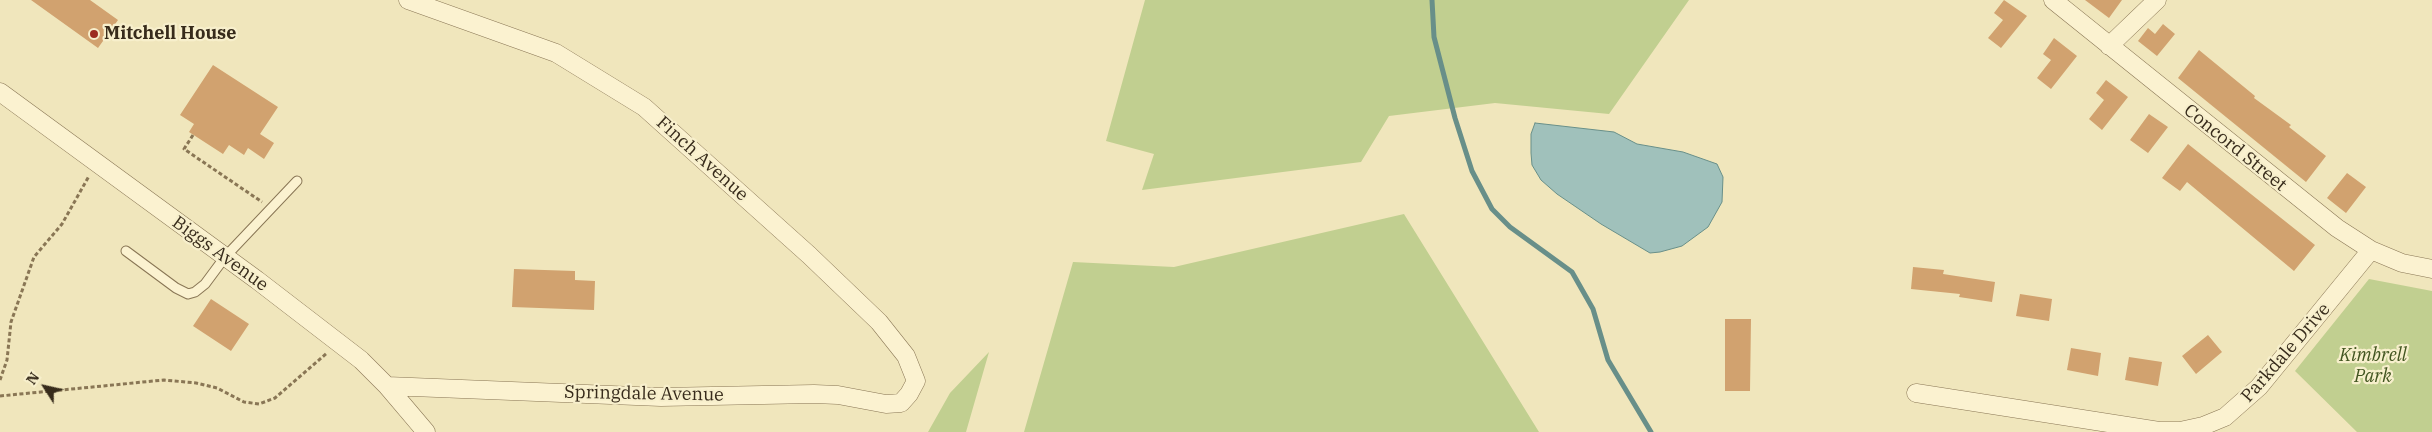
<!DOCTYPE html>
<style>
body{margin:0}
#map{position:relative;width:2432px;height:432px;overflow:hidden;background:#f0e6bc;font-family:"IBM Plex Serif",serif}
canvas{display:block}
.north{position:absolute;left:20px;top:362px;width:50px;height:50px;-webkit-text-stroke:4px #f7efcc;paint-order:stroke;rotate:305deg;font-size:14px;font-weight:700;line-height:20px;text-align:center;color:#372b1b}
.north::after{content:'';display:block;margin:auto;width:18px;height:22px;background:#372b1b;clip-path:polygon(50% 0,100% 100%,50% 72%,0 100%)}
</style>
<div id="map">
<canvas width="2432" height="432"></canvas>
<div class="north">N</div>
</div>
<script>
const context = document.querySelector('canvas').getContext('2d');
context.lineJoin = 'round';
function fill(path, color) {
  context.fillStyle = color;
  context.fill(path, 'evenodd');
}
function toPath(rows) {
  const path = new Path2D();
  for (const r of rows) {
    path.moveTo(r[0], r[1]);
    for (let i = 2; i < r.length; i += 2) path.lineTo(r[i], r[i + 1]);
  }
  return path;
}
function stroke(path, color, width, dash) {
  context.strokeStyle = color;
  context.lineWidth = width;
  context.lineCap = dash ? 'butt' : 'round';
  context.setLineDash(dash || []);
  context.stroke(path);
}
function write(font, color, halo, rows, align = 'center') {
  context.font = font + ' "IBM Plex Serif",serif';
  context.lineWidth = 4.5;
  context.setLineDash([]);
  context.textBaseline = 'middle';
  context.strokeStyle = halo;
  context.fillStyle = color;
  for (const [text, x, y, turn = 0] of rows) {
    context.save();
    context.translate(x, y);
    context.rotate((+turn || 0) * Math.PI / 180);
    context.textAlign = isNaN(turn) ? turn : align;
    if (halo) context.strokeText(text, 0, 0);
    context.fillText(text, 0, 0);
    context.restore();
  }
}
fill(toPath([
 [1145,0,1689,0,1609,114,1495,103,1389,116,1361,162,1142,190,1154,154,1106,141],
 [1404,214,1539,432,1024,432,1073,262,1174,267],
 [2369,279,2432,291,2432,432,2357,432,2295,371],
 [989,352,966,432,928,432,950,393]
]), '#c1cf90');
const water = toPath([
 [1535,123,1614,132,1637,144,1683,152,1717,164,1723,177,1722,202,1708,227,1682,246,1660,252,1650,253,1601,224,1557,194,1541,180,1532,165,1531,153,1531,134,1535,123]
]);
fill(water, '#a0c1bb');
stroke(water, '#688f89', 1);
stroke(toPath([
 [1432,0,1434,37,1455,118,1472,171,1492,209,1510,227,1572,272,1593,309,1608,360,1651,432]
]), '#688f89', 5);
fill(toPath([
 [31,0,90,0,118,20,98,48],
 [2004,0,2027,16,2001,48,1988,38,2003,20,1994,13],
 [2085,0,2122,0,2109,18],
 [2163,24,2175,34,2157,56,2138,41,2148,28,2155,34],
 [2054,38,2077,56,2051,89,2037,78,2051,60,2043,54],
 [2199,50,2255,96,2254,98,2291,125,2289,127,2326,156,2306,182,2178,78],
 [213,65,278,107,260,134,274,143,264,159,248,148,244,155,229,145,223,154,189,132,194,124,180,115],
 [2106,80,2128,97,2102,130,2089,119,2104,100,2096,93],
 [2149,114,2168,127,2148,153,2130,140],
 [2188,144,2315,245,2294,271,2187,182,2180,191,2162,178],
 [2347,173,2366,187,2346,213,2327,198],
 [1913,267,1944,270,1943,274,1995,282,1992,302,1959,297,1960,294,1911,289],
 [514,269,575,271,575,280,595,281,594,310,512,307],
 [2020,294,2052,299,2049,321,2016,316],
 [211,299,249,324,231,351,193,326],
 [1725,319,1751,319,1750,391,1725,391],
 [2208,335,2222,352,2196,374,2182,356],
 [2071,348,2101,353,2098,376,2067,370],
 [2129,357,2162,362,2158,386,2125,380]
]), '#d1a26f');
const lane = toPath([
 [126,251,176,288,188,294,195,292,205,284,225,257,297,181]
]);
const street = toPath([
 [2053,0,2337,228,2371,250,2402,263,2432,269],
 [2109,46,2157,0],
 [0,92,257,280,361,360,387,386,426,432],
 [387,386,661,397,814,394,838,395,886,404,901,403,909,394,916,381,906,356,879,322,809,255,644,107,556,53,408,0],
 [1916,393,2159,431,2180,431,2203,426,2225,417,2259,387,2371,250]
]);
stroke(lane, '#897655', 11);
stroke(street, '#897655', 19);
stroke(toPath([
 [193,135,184,149,262,202],
 [0,380,7,360,11,322,34,257,62,224,89,176],
 [0,396,164,380,196,383,217,388,244,402,259,404,275,398,327,353]
]), '#897655', 3, [4, 2.5]);
stroke(lane, '#fbf2d0', 9);
stroke(street, '#fbf2d0', 18);
for (const [x, y, r, color] of [
 [94,34,5,"#9c2c21"]
]) {
  const dot = new Path2D();
  dot.arc(x, y, r, 0, 2 * Math.PI);
  context.fillStyle = color;
  context.fill(dot);
  stroke(dot, '#f7efcc', 2);
}
write('bold 18px', '#372b1b', '#f7efcc', [
 ["Mitchell House",104,34]
], 'left');
write('18px', '#372b1b', '#f7efcc', [
 ["Concord Street",2235,148,39],
 ["Finch Avenue",702,159,42],
 ["Biggs Avenue",220,254,36],
 ["Parkdale Drive",2286,353,-49],
 ["Springdale Avenue",644,394,1]
]);
write('italic 18px', '#425520', '#f7efcc', [
 ["Kimbrell",2373,356],
 ["Park",2373,377]
]);
</script>
